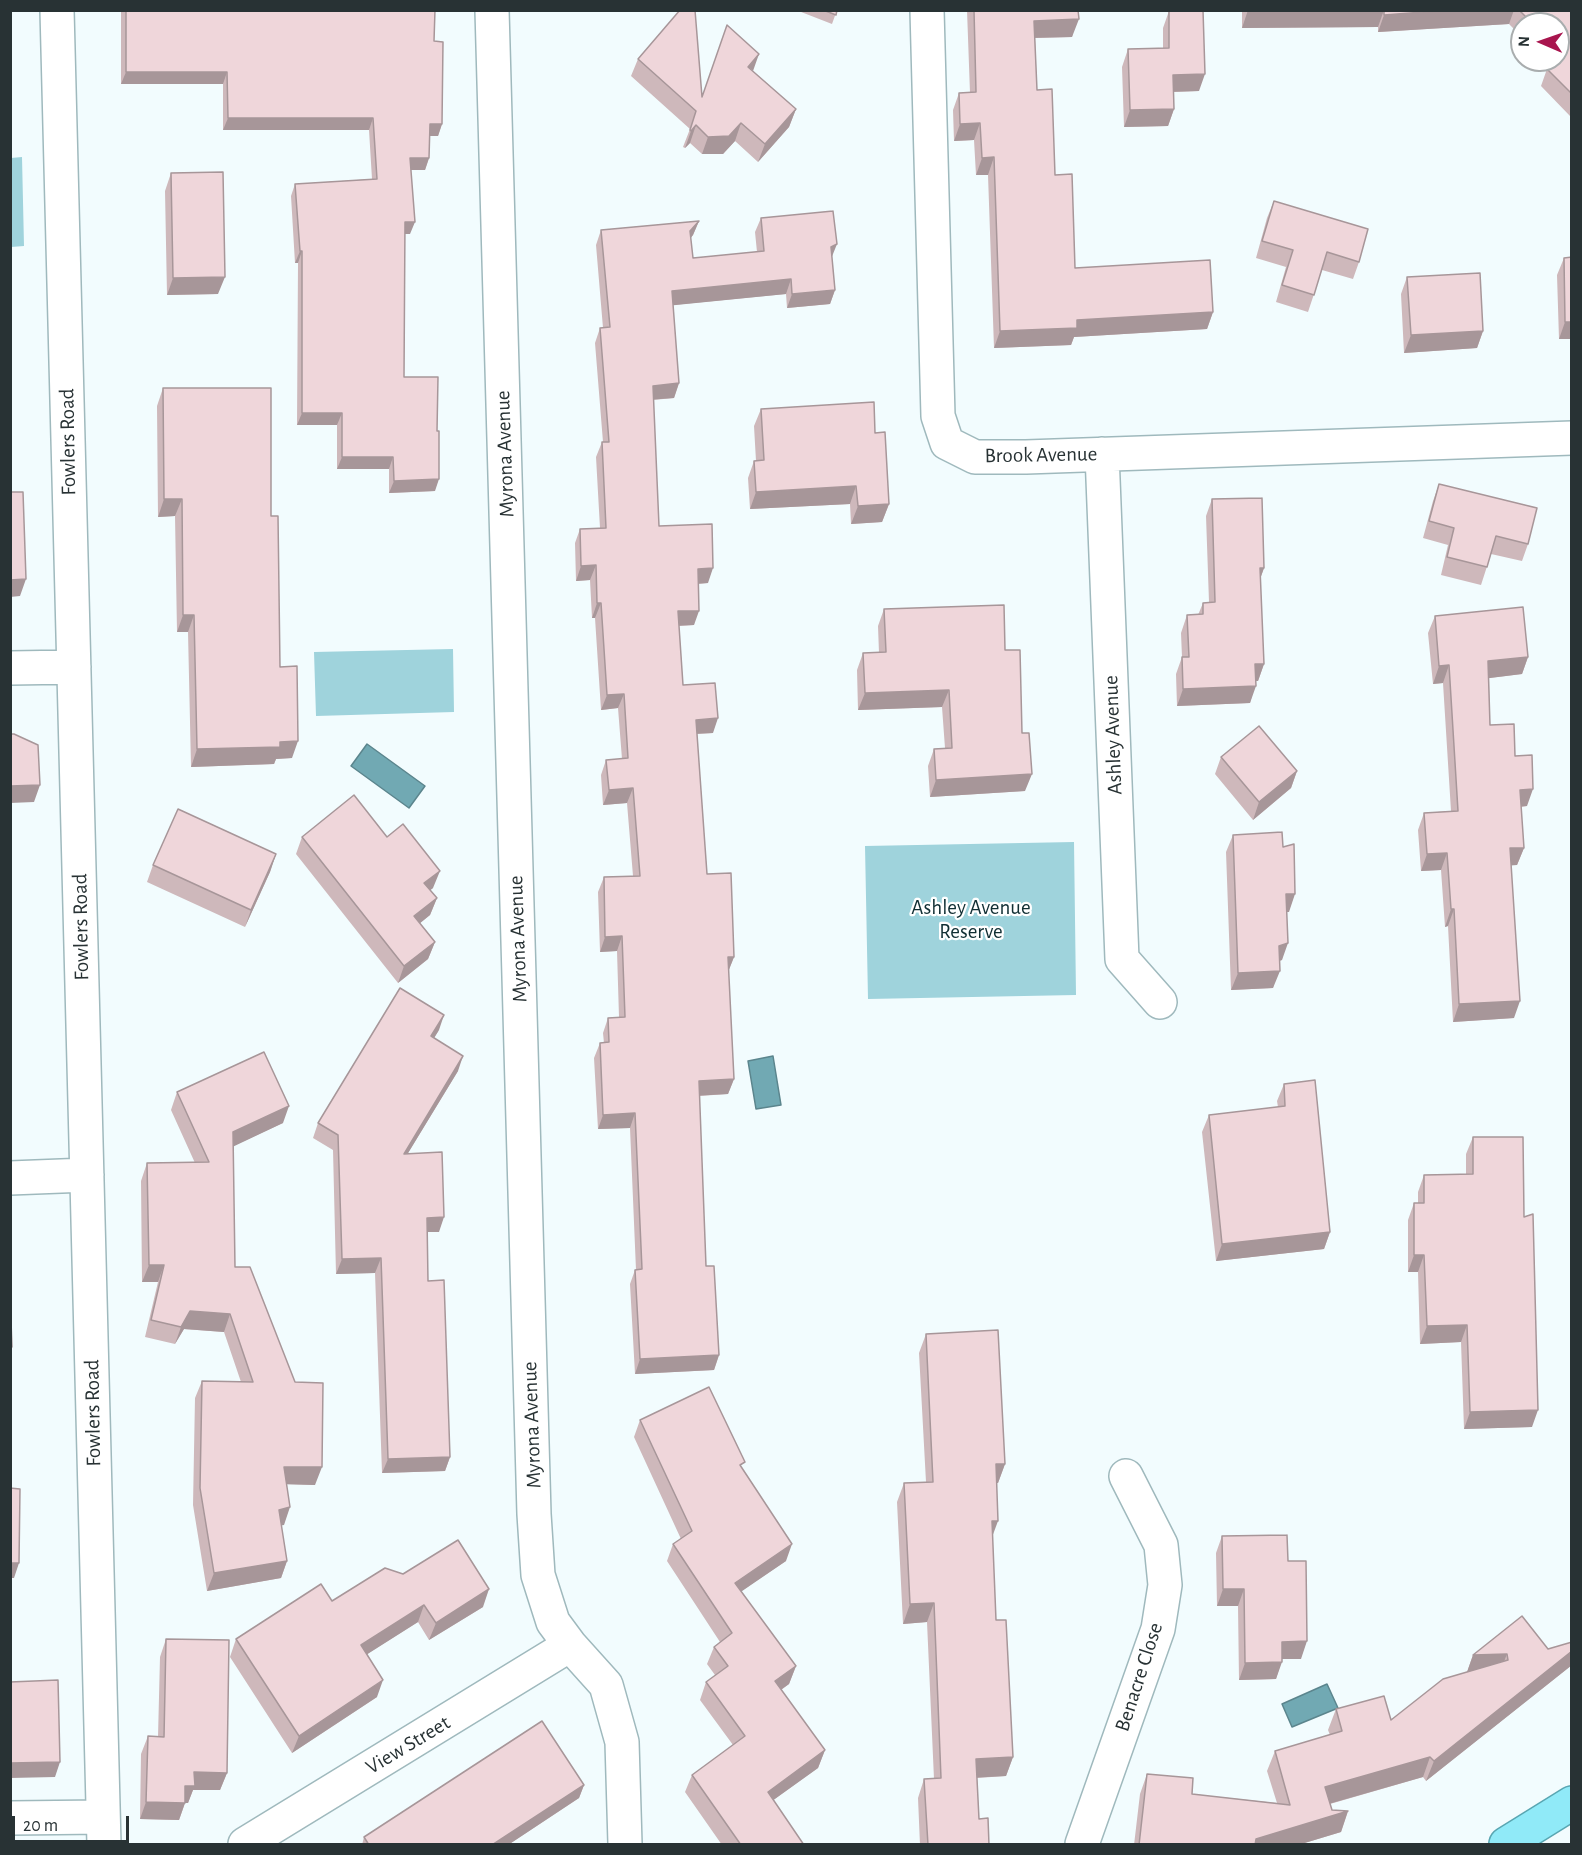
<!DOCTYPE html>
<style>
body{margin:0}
#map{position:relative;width:1582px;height:1855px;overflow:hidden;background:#f2fcfe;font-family:"Alegreya Sans",sans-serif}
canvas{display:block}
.frame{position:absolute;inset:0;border:12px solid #283234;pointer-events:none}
.north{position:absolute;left:1510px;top:12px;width:60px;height:60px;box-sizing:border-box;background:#fff;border:2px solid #a9adae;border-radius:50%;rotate:272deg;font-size:16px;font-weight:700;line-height:24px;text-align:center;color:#283234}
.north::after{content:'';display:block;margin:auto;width:21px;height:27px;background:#a8154e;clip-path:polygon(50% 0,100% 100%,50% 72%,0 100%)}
.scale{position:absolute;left:12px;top:1816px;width:117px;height:27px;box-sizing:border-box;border:3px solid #283234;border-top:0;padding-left:8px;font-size:18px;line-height:21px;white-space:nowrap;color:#283234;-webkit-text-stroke:4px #fff;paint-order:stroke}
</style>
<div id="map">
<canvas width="1582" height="1855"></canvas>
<div class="frame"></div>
<div class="north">N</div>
<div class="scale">20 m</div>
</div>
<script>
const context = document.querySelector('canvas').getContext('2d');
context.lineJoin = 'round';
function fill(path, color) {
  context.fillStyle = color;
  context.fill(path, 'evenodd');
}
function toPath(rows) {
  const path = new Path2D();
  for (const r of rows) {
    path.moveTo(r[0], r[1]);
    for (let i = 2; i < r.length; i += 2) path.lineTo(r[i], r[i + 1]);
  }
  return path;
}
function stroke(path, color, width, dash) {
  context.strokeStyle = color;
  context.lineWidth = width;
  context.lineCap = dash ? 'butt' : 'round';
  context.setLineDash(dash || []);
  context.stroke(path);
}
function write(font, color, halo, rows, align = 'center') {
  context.font = font + ' "Alegreya Sans",sans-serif';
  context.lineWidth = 4.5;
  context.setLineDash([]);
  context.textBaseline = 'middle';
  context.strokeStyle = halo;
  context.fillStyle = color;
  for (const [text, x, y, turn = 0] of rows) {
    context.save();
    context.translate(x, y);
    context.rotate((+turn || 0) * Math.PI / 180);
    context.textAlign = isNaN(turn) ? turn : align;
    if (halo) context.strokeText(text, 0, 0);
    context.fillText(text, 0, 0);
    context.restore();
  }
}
fill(toPath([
 [22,157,24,246,11,247,11,158],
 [453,649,454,712,316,716,314,652],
 [1074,842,1076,995,868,999,865,846]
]), '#9fd3dc');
const water = toPath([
 [367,744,425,786,409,808,351,766,367,744],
 [773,1056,781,1105,756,1109,748,1061,773,1056],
 [1327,1684,1338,1708,1292,1727,1282,1704,1327,1684]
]);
fill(water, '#71a9b3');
stroke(water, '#5b858d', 1.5);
const minor = toPath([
 [57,10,104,1844],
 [492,10,534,1514,538,1575,553,1622,570,1645,606,1685,622,1742,625,1844],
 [927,10,938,416,947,443,975,457,1026,457,1572,438],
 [1102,454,1122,959,1160,1002],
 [10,668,74,667],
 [10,1178,87,1175],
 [10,1818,103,1817],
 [245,1844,570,1645],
 [1082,1844,1158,1629,1165,1585,1161,1545,1126,1476]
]);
const trunk = toPath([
 [1506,1844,1572,1803]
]);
stroke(minor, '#9fb9bd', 36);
stroke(trunk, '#59a6b2', 36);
stroke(minor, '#fff', 33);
stroke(trunk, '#90eaf8', 33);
fill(toPath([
 [121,10,435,10,434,41,442,124,438,136,429,136,429,158,425,170,411,170,410,234,405,234,404,377,435,491,389,493,389,469,337,469,337,425,297,425,298,263,295,263,291,196,295,184,372,179,369,130,223,130,223,84,121,84],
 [796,10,837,10,832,24],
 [967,10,1078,10,1072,37,1035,38,1037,90,1075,268,1213,312,1207,329,1074,337,1071,345,994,348,988,175,976,175,974,140,954,141,953,110,959,93,970,93],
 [1242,10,1572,10,1572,114,1570,116,1541,86,1547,69,1550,65,1545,60,1558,60,1558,24,1522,24,1522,37,1509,24,1378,32,1378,27,1242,28],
 [1169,11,1199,91,1173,92,1174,109,1168,126,1124,127,1122,67,1128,49,1163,48,1163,28],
 [638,59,702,96,753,71,796,109,789,127,758,162,735,141,723,154,702,154,690,143,685,148,683,147,690,129,631,76],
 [171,173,218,294,167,295,165,191],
 [1274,201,1359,262,1353,279,1322,270,1308,312,1276,302,1286,267,1256,258,1267,218],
 [761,218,832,257,835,290,830,304,787,308,786,294,673,305,679,383,674,398,653,400,659,526,708,583,698,584,694,625,679,626,683,685,713,733,697,734,707,874,734,957,728,972,734,1079,728,1094,699,1096,706,1266,719,1355,714,1370,635,1374,630,1284,635,1270,636,1270,630,1128,598,1129,594,1058,600,1043,604,1043,603,1033,608,1018,619,1017,617,951,600,952,598,892,604,877,633,876,627,803,603,805,601,775,606,760,622,759,618,708,601,710,595,618,592,618,590,580,576,581,575,543,580,529,600,528,596,457,602,442,603,442,595,343,600,328,603,328,596,245,601,230,699,221,693,235,690,239,693,258,757,252,755,232],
 [1564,258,1572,339,1559,339,1557,275],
 [1407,277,1483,331,1477,348,1404,353,1401,294],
 [163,388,280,667,292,758,276,759,274,764,191,767,188,632,177,632,175,516,158,517,157,406],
 [761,409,875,433,889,504,882,522,851,524,850,504,750,509,748,478,754,461,756,461,754,426],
 [1439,484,1528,544,1522,561,1491,554,1481,585,1441,575,1448,545,1423,538,1433,501],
 [1212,499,1264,568,1260,579,1264,664,1258,681,1256,681,1250,703,1177,706,1176,674,1182,657,1181,633,1187,615,1198,615,1203,603,1209,602,1206,516],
 [884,609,1005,650,1022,733,1025,791,930,797,928,766,934,749,945,748,942,707,858,710,857,670,863,653,879,653,878,626],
 [1435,616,1528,657,1522,674,1489,678,1490,725,1515,756,1527,806,1521,807,1524,848,1517,865,1511,865,1514,1018,1453,1022,1448,926,1445,927,1441,870,1421,871,1418,830,1424,813,1451,811,1443,683,1433,684,1428,633],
 [1221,757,1297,771,1291,788,1253,820,1215,774],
 [1233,835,1283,847,1289,912,1287,912,1282,960,1279,961,1273,988,1231,990,1226,852],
 [302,837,387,837,433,888,430,890,437,898,430,915,420,923,435,942,428,959,398,983,296,854],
 [276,854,270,872,245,927,147,882,153,865],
 [439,1030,434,1038,458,1071,408,1153,439,1232,427,1232,428,1281,450,1457,445,1471,382,1473,375,1273,336,1274,333,1150,313,1138,318,1123],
 [1284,1084,1330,1232,1324,1249,1216,1261,1202,1132,1209,1115,1278,1107,1277,1101],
 [177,1092,283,1123,233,1146,235,1267,315,1485,287,1484,284,1525,281,1525,287,1561,281,1578,207,1591,193,1505,195,1398,202,1381,241,1382,224,1332,184,1329,175,1344,145,1337,158,1282,142,1282,141,1181,147,1163,195,1163,171,1110],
 [1473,1137,1524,1217,1532,1427,1464,1429,1461,1342,1420,1344,1418,1272,1408,1272,1408,1220,1414,1203,1418,1203,1418,1192,1424,1175,1466,1174,1466,1154],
 [926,1334,1005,1464,998,1483,997,1483,992,1537,996,1620,1013,1757,1006,1776,977,1778,979,1819,989,1845,920,1845,918,1798,924,1779,934,1779,927,1622,903,1624,897,1502,904,1483,926,1482,919,1353],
 [640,1420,742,1469,786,1561,741,1591,796,1666,789,1684,781,1690,825,1750,818,1768,773,1800,804,1845,722,1845,685,1792,692,1775,733,1745,700,1700,706,1682,715,1675,707,1664,714,1647,720,1642,667,1561,673,1544,681,1539,634,1437],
 [1222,1536,1288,1561,1301,1659,1282,1659,1276,1679,1239,1680,1238,1606,1217,1606,1216,1553],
 [332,1601,483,1607,429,1640,418,1622,367,1654,377,1697,292,1753,230,1657,236,1639],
 [166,1639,227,1773,220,1790,193,1790,188,1803,185,1803,179,1820,140,1819,141,1754,148,1736,158,1737,160,1657],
 [1572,1642,1572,1665,1426,1781,1423,1777,1330,1804,1332,1810,1348,1811,1341,1832,1298,1845,1134,1845,1140,1794,1147,1774,1192,1794,1277,1803,1267,1771,1275,1751,1330,1735,1328,1730,1336,1709,1391,1720,1467,1672,1473,1655,1548,1649],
 [584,1785,579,1798,508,1845,362,1845,364,1837]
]), '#ceb8bb');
fill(toPath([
 [1248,10,1384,10,1378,27,1242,28],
 [1449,10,1514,10,1509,24,1378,32,1384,15],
 [1079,19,1072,37,1028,38,1034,21],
 [759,54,753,71,748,67],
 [126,72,227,72,223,84,121,84],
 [1205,74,1199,91,1167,92,1173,75],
 [796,109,789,127,758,162,765,144],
 [1174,109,1168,126,1124,127,1130,110],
 [228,118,373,118,369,130,223,130],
 [741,123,735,141,723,154,702,154,708,137],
 [980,123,974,140,954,141,960,124],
 [430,124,442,124,438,136,425,136],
 [696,125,690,143,685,148,691,131],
 [994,157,988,175,976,175,982,158],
 [410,158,429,158,425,170,406,170],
 [699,221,693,235,684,246,690,231],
 [405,222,415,222,410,234,400,234],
 [837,244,831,259,831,247],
 [300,251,302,251,298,263,295,263],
 [225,277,218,294,167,295,173,278],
 [791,279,786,294,666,306,672,291],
 [835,290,830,304,787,308,792,294],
 [1213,312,1207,329,1074,337,1071,345,994,348,1000,331,1077,320],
 [1565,322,1572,322,1572,339,1559,339],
 [1483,331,1477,348,1404,353,1411,335],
 [679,383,674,398,647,400,653,386],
 [302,413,342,413,337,425,297,425],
 [342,457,393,457,389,469,337,469],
 [439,479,435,491,389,493,394,481],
 [856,486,850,504,750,509,756,492],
 [164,499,182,499,175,516,158,517],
 [889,504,882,522,851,524,858,506],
 [596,565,590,580,576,581,581,566],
 [713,568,708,583,693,584,698,569],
 [1260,568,1264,568,1258,585],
 [26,579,20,596,10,597,10,580],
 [597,603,601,603,595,618,592,618],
 [678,611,699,611,694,625,672,626],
 [183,615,194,615,188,632,177,632],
 [1528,657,1522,674,1482,679,1488,661],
 [1255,664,1264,664,1258,681,1249,681],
 [1449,665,1443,683,1433,684,1439,666],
 [1256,686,1250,703,1177,706,1183,689],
 [949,690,942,707,858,710,865,693],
 [624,694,618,708,601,710,607,695],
 [718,718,713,733,691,734,696,720],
 [298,741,292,758,276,759,274,764,191,767,197,749,280,742],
 [1297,771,1291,788,1253,820,1259,802],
 [1032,774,1025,791,930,797,936,780],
 [40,785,34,802,10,803,10,786],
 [633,788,627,803,603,805,609,790],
 [1533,789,1527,806,1514,807,1520,790],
 [1510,848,1524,848,1517,865,1504,866],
 [1447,853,1441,870,1421,871,1427,854],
 [276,854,270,872,245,927,251,910],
 [440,871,433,888,418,900,424,883],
 [1286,894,1295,894,1289,912,1280,912],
 [437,898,430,915,408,933,414,916],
 [1451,909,1454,909,1448,926,1445,927],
 [622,936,617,951,600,952,605,937],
 [435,942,428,959,398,983,404,966],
 [1288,943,1282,960,1272,963,1279,946],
 [728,957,734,957,728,972],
 [1280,971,1273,988,1231,990,1238,973],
 [1520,1001,1514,1018,1453,1022,1459,1004],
 [444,1015,439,1030,426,1051,431,1036],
 [463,1056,458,1071,399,1168,404,1154],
 [734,1079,728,1094,693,1096,699,1081],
 [289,1106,283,1123,226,1150,233,1132],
 [635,1113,630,1128,598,1129,603,1115],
 [444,1217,439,1232,421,1232,427,1218],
 [1330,1232,1324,1249,1216,1261,1222,1244],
 [1414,1255,1424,1255,1418,1272,1408,1272],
 [381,1258,375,1273,336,1274,342,1259],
 [149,1265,164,1265,158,1282,142,1282],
 [190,1311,230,1314,224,1332,184,1329,175,1344,181,1327],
 [1467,1325,1461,1342,1420,1344,1427,1326],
 [719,1355,714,1370,635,1374,640,1359],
 [1538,1410,1532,1427,1464,1429,1470,1412],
 [450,1457,445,1471,382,1473,388,1459],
 [996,1464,1005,1464,998,1483,989,1483],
 [284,1467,322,1467,315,1485,277,1484],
 [290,1507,284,1525,272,1527,279,1510],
 [992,1521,998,1521,991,1540],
 [792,1544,786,1561,729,1600,735,1583],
 [287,1561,281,1578,207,1591,214,1573],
 [10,1563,19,1563,14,1578,10,1578],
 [489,1589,483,1607,429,1640,436,1623],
 [1223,1589,1244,1589,1238,1606,1217,1606],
 [934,1603,927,1622,903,1624,910,1604],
 [424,1605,418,1622,355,1662,361,1645],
 [1307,1641,1301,1659,1276,1659,1282,1642],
 [1572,1651,1572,1665,1426,1781,1434,1761],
 [1507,1654,1499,1674,1466,1675,1473,1655],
 [1282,1662,1276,1679,1239,1680,1245,1663],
 [796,1666,789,1684,768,1699,775,1681],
 [383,1680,377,1697,292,1753,299,1736],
 [825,1750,818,1768,761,1809,768,1792],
 [1013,1757,1006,1776,969,1778,976,1759],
 [1430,1757,1423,1777,1318,1807,1325,1787],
 [60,1762,55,1777,10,1778,10,1763],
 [194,1772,227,1773,220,1790,193,1790,188,1803,185,1803,179,1820,140,1819,146,1802,185,1786],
 [584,1785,579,1798,508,1845,492,1845],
 [1348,1811,1341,1832,1298,1845,1254,1845,1256,1839]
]), '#a79699');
const building = toPath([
 [126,10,435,10,434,41,443,42,442,124,430,124,429,158,410,158,415,222,405,222,404,377,438,377,437,431,439,431,439,479,394,481,393,457,342,457,342,413,302,413,302,251,300,251,295,184,377,179,373,118,228,118,227,72,126,72,126,10],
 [680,10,695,10,702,97,727,25,759,54,748,67,796,109,765,144,741,123,729,136,708,137,696,125,691,131,690,130,696,111,638,59,680,10],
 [823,10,837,10,836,15,823,10],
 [974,10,1078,10,1079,19,1034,21,1037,90,1052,89,1055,175,1072,174,1075,268,1210,260,1213,312,1077,320,1077,328,1000,331,994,157,982,158,980,123,960,124,959,93,976,92,974,10],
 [1203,10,1205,74,1173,75,1174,109,1130,110,1128,49,1169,48,1169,11,1203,10],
 [1384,10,1449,10,1384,15,1384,10],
 [1519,10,1572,10,1572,94,1547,69,1556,60,1558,60,1558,58,1562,54,1558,49,1558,24,1533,24,1519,10],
 [223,172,225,277,173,278,171,173,223,172],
 [1274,201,1368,229,1359,262,1327,252,1314,295,1282,285,1293,250,1262,241,1274,201],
 [833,211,837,244,831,247,835,290,792,294,791,279,672,291,679,383,653,386,659,526,712,524,713,568,698,569,699,611,678,611,683,685,715,683,718,718,696,720,707,874,731,873,734,957,728,957,734,1079,699,1081,706,1266,714,1266,719,1355,640,1359,635,1270,642,1269,635,1113,603,1115,600,1043,609,1042,608,1018,625,1017,622,936,605,937,604,877,640,876,633,788,609,790,606,760,628,758,624,694,607,695,601,603,597,603,596,565,581,566,580,529,606,528,602,442,609,442,600,328,610,327,601,230,699,221,690,231,693,258,764,251,761,218,833,211],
 [1572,257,1572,322,1565,322,1564,258,1572,257],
 [1480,273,1483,331,1411,335,1407,277,1480,273],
 [163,388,271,388,271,516,278,516,280,667,297,666,298,741,280,742,280,747,197,749,194,615,183,615,182,499,164,499,163,388],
 [874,402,875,433,885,432,889,504,858,506,856,486,756,492,754,461,764,460,761,409,874,402],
 [1439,484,1537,508,1528,544,1496,536,1487,567,1447,557,1454,528,1429,521,1439,484],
 [10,489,11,492,23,492,26,579,10,580,10,489],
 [1262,498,1264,568,1260,568,1264,664,1255,664,1256,686,1183,689,1182,657,1189,657,1187,615,1203,614,1203,603,1215,602,1212,499,1262,498],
 [1004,605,1005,650,1020,650,1022,733,1029,733,1032,774,936,780,934,749,952,748,949,690,865,693,863,653,886,652,884,609,1004,605],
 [1523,607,1528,657,1488,661,1490,725,1514,724,1515,756,1532,755,1533,789,1520,790,1524,848,1510,848,1520,1001,1459,1004,1454,909,1451,909,1447,853,1427,854,1424,813,1458,811,1449,665,1439,666,1435,616,1523,607],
 [1259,726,1297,771,1259,802,1221,757,1259,726],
 [10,734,14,734,38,745,40,785,10,786,10,734],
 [354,795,387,837,403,824,440,871,424,883,437,898,414,916,435,942,404,966,302,837,354,795],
 [178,809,276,854,251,910,153,865,178,809],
 [1282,832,1283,847,1294,844,1295,894,1286,894,1288,943,1279,946,1280,971,1238,973,1233,835,1282,832],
 [400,988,444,1015,431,1036,463,1056,404,1154,442,1152,444,1217,427,1218,428,1281,444,1280,450,1457,388,1459,381,1258,342,1259,338,1135,318,1123,400,988],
 [264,1052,289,1106,233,1132,235,1267,250,1267,295,1382,323,1383,322,1467,284,1467,290,1507,279,1510,287,1561,214,1573,200,1488,202,1381,253,1382,230,1314,190,1311,181,1327,151,1320,164,1265,149,1265,147,1163,209,1162,177,1092,264,1052],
 [1315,1080,1330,1232,1222,1244,1209,1115,1285,1106,1284,1084,1315,1080],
 [1473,1137,1523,1137,1524,1217,1533,1214,1538,1410,1470,1412,1467,1325,1427,1326,1424,1255,1414,1255,1414,1203,1424,1203,1424,1175,1473,1174,1473,1137],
 [10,1295,12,1347,10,1347,10,1295],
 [998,1330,1005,1464,996,1464,998,1521,992,1521,996,1620,1006,1620,1013,1757,976,1759,979,1819,988,1818,989,1845,928,1845,924,1779,941,1778,934,1603,910,1604,904,1483,933,1482,926,1334,998,1330],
 [709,1387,745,1462,740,1465,792,1544,735,1583,796,1666,775,1681,825,1750,768,1792,804,1845,741,1845,692,1775,745,1736,706,1682,728,1666,714,1647,732,1633,673,1544,692,1531,640,1420,709,1387],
 [10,1488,20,1489,19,1563,10,1563,10,1488],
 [1287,1535,1288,1561,1306,1561,1307,1641,1282,1642,1282,1662,1245,1663,1244,1589,1223,1589,1222,1536,1287,1535],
 [458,1540,489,1589,436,1623,424,1605,361,1645,383,1680,299,1736,236,1639,321,1584,332,1601,385,1568,403,1574,458,1540],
 [10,1566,11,1604,10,1604,10,1566],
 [1522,1616,1548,1649,1572,1642,1572,1651,1434,1761,1430,1757,1325,1787,1332,1810,1348,1811,1256,1839,1255,1845,1139,1845,1147,1774,1193,1778,1192,1794,1290,1805,1275,1751,1342,1731,1336,1709,1384,1696,1391,1720,1443,1679,1508,1660,1507,1654,1473,1655,1522,1616],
 [166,1639,229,1640,227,1773,194,1772,195,1786,185,1786,185,1803,146,1802,148,1736,164,1737,166,1639],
 [58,1680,60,1762,10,1763,10,1682,58,1680],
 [542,1721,584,1785,492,1845,369,1845,364,1837,542,1721]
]);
fill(building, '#efd6da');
stroke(building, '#a79699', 1.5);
write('21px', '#283234', '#fff', [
 ["Fowlers Road",68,442,-91],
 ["Myrona Avenue",505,454,-92],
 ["Brook Avenue",1041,455,-1],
 ["Ashley Avenue",1113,735,-92],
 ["Fowlers Road",81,927,-91],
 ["Myrona Avenue",518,939,-92],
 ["Fowlers Road",93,1413,-91],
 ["Myrona Avenue",532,1425,-92],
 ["Benacre Close",1139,1677,-72],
 ["View Street",408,1745,-31]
]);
write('21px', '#102e33', '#fff', [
 ["Ashley Avenue",971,908],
 ["Reserve",971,932]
]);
</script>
